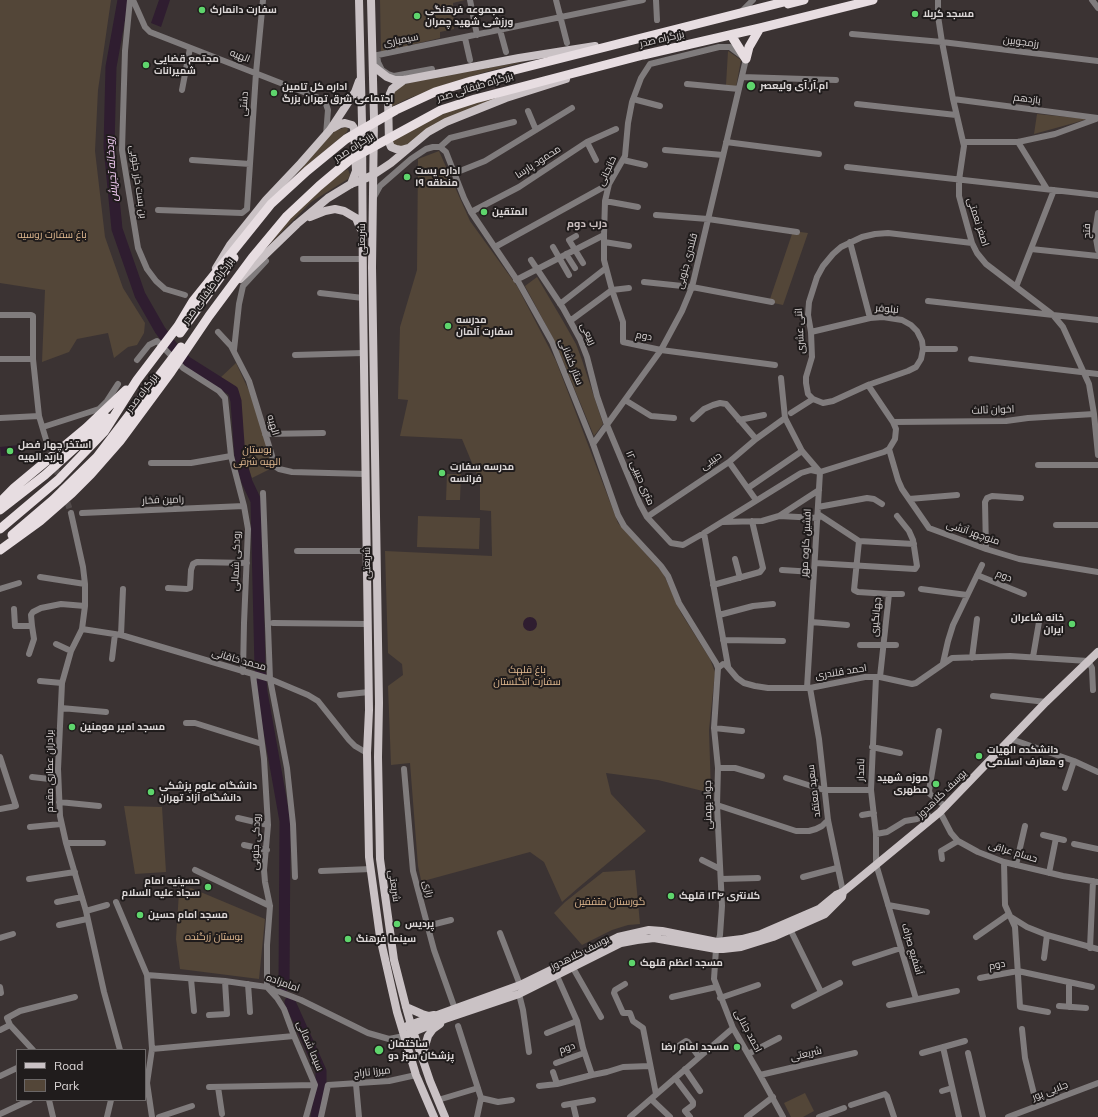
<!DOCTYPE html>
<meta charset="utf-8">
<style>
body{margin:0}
#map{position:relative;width:1098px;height:1117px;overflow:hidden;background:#3b3333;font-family:Mulish,sans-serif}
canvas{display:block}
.legend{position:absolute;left:16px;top:1049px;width:130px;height:52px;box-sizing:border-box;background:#201c1c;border:1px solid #6b6767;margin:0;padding:5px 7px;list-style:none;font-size:12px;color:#dcd7d7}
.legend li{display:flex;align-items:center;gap:8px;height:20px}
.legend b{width:20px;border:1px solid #6b6767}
</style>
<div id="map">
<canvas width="1098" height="1117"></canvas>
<ul class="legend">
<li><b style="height:5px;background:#cac2c5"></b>Road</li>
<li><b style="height:11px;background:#534638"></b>Park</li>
</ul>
</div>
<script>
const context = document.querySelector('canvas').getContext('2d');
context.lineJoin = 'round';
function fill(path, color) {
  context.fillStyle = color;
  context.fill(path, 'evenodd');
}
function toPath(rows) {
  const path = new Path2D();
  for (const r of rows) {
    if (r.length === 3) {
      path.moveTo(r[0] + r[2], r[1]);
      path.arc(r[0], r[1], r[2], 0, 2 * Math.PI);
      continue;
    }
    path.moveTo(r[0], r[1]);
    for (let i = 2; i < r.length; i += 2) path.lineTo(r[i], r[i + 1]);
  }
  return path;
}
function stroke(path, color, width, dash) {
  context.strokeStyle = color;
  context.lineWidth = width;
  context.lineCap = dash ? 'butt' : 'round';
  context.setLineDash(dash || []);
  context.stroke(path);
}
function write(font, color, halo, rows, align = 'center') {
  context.font = font + ' Mulish,Cairo,sans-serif';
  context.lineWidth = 4;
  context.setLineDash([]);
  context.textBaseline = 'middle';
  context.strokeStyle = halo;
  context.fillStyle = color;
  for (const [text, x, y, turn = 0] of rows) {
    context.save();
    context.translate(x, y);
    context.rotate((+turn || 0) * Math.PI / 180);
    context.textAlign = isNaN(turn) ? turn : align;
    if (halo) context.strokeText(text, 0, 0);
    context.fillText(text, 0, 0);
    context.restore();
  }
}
fill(toPath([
 [0,0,111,0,98,90,95,151,105,237,123,288,145,323,144,333,137,345,128,347,114,358,108,333,77,339,69,352,42,362,45,290,0,283],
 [380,0,465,0,453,3,454,29,440,32,440,38,381,52],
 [728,51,741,60,736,87,726,85],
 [527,61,482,73,444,85,407,99,391,107,391,96,395,91,403,85,415,81],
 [546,84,415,139,406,145,397,147,390,141,455,108],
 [1037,114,1087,119,1074,123,1034,134],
 [346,127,348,129,347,132,297,174,325,140,335,131],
 [439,151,470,221,517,286,556,361,618,523,663,573,681,613,710,659,715,672,709,730,711,793,658,780,606,773,611,794,646,831,578,888,562,902,544,862,530,852,427,880,421,880,418,866,410,763,391,765,388,686,403,675,402,664,388,653,385,551,492,556,491,511,480,510,480,482,462,439,400,436,408,400,398,399,400,327,417,270,418,159],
 [348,169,350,175,348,179,311,202,269,245,276,233,292,214,341,173],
 [793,231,808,233,783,305,769,302],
 [537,277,563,321,576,344,582,360,603,424,594,436,555,342,525,286],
 [236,363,250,393,274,467,252,478,244,455,241,439,241,411,239,393,237,389,220,378],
 [447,474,461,474,460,500,446,500],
 [418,516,480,518,479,549,417,547],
 [124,806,162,807,166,872,135,874],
 [635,870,640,924,628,925,612,930,582,945,554,913,565,902,603,872],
 [191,888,265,919,259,979,180,969,176,939,179,892],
 [805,1093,814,1111,803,1117,791,1117,784,1103]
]), '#534638');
fill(toPath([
 [159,0,170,0,161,27,151,23],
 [19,445,20,455,1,456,0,447],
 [530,624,7]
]), '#2f1d30');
stroke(toPath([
 [123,0,111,67,109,147,117,229,140,295,160,330,172,346,187,362,233,391,236,401,240,458,247,482,256,501,260,667,262,692,285,821,284,986],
 [290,1002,321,1071,321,1084,316,1117]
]), '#2f1d30', 11);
stroke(toPath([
 [47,443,71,513]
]), '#534c4c', 6, [6, 3]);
stroke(toPath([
 [130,0,125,51,122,150,138,248,147,269,156,281,165,289,185,295],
 [133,0,145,27,150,32,319,98,323,101,326,104,328,110,326,135],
 [470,0,477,35],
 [556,0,567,43],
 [656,0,657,20],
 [938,0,938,16,942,42,953,99,964,146,959,180,959,196,972,243,977,253,986,264,1053,315,1063,327,1089,384,1094,414,1098,455],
 [1092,0,1098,8],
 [741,12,753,0],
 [500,30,506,52],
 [852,34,942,42,1098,61],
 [465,38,470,60],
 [377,55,378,62,382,70,388,74,394,76,432,69],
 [373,56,643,0],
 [742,77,836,80],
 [687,84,739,89],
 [182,90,190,48],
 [633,99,660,106],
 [953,99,1098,118],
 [857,104,956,115],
 [528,111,536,130],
 [587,142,596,160],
 [726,142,819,154],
 [963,142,1018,142,1055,134,1096,119],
 [1018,142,1047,189],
 [440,147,450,138,514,122],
 [665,150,723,155],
 [192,160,250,164],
 [623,160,645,165],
 [847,167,1098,195],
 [455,173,485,161,572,108],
 [374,197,380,186,411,159,426,149,433,147,440,147,446,152,464,198,471,212,519,283,552,342,593,444,618,515,624,526,661,566,668,576,679,603,716,663,718,668,714,728,718,768,717,805,722,906,720,935,716,949,714,979,733,1028,760,1075,783,1117],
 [605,201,638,207],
 [158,210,242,213,247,209,256,73,263,0],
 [471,212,519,187,587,142,616,129],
 [1098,213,1095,233,1098,250],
 [656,215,708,219,797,232],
 [576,236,569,240,583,263],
 [604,242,629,246],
 [850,242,870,318],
 [495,247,609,184],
 [553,247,569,275],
 [1031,249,1098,256],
 [566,254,575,268],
 [303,259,363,259],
 [531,260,563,308,580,339,587,357,597,396,607,425,640,504,647,517,671,543,683,545,704,533,801,473,811,470,820,472,884,452,889,449,895,439,896,429,893,422,868,385],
 [516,280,604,235],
 [644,282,692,287,772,302],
 [1016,287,1054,190],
 [320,293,363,298],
 [928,301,1098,320],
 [560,304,606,268],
 [0,315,31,315,33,316,33,359,39,416,47,443],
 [570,321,612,290,629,288],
 [218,332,231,346,249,381,273,459,276,467,279,469,292,472,365,474],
 [811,332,870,318,883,317,902,320,911,325,917,331,922,341,923,349,921,359,916,367,908,371,868,385,833,401,823,403,813,399,808,394,806,383,806,377,812,357,811,332,808,315,809,302,817,277,823,266,833,254,841,247,862,237,875,234,888,233,972,243],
 [923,349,955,349],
 [234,350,239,304,243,286,266,261],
 [295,355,363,353],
 [0,359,33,359],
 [971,359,1098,374],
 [137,360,149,345,157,341,183,368,219,391,225,398,231,456,244,506,248,529,244,623,243,672],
 [781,378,785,418,802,451,820,472],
 [625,400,651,416,674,418],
 [791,413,813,399],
 [0,418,39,416],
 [693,419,704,409,713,405,720,403,726,404,756,439],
 [739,420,764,415],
 [893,422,1006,421,1028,418,1094,414],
 [43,427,99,409,107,401,118,384],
 [265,434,323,433],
 [593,444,661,350,682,311,692,287,746,59,730,47,719,47,650,64,641,78,632,102,628,123,625,156,609,184,605,201,604,235,604,260,612,290,623,322,623,342,661,350,775,365],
 [889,449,898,480,902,489,929,528,986,549,1019,559,1098,572],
 [729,462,756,500],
 [151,463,191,463,231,456],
 [1038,465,1098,465],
 [748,488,802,451],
 [263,493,270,679,287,768,293,824,295,877],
 [909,499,957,495],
 [818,507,867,498,874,499,882,504],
 [71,513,83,567,85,584,85,606,82,629,71,651,62,683,58,769,60,816,66,843,86,911,104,992,120,1050],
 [82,513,244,506],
 [818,514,859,541,914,544],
 [779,516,818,518],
 [647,517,729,462,756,439,785,418],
 [723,522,762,521,779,516,819,490],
 [1056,525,1098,525],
 [704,533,728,666],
 [859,541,854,590,858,592,889,594,880,677],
 [986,549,985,502,987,498,992,496,1021,498],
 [297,551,366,551],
 [735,559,740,578],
 [815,563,915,569,917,566,913,540,909,531,897,516],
 [782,570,814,572],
 [977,575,1024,594],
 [40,577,85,584],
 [713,585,760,572,763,568,752,521],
 [168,588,187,589,190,588,191,570,193,564,197,562,247,563],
 [0,589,19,583],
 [921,589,967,595],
 [889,594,902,594],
 [14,609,15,626,32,626,31,615,33,612,41,608,61,604,85,606],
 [719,615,753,606,773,604],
 [811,622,847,625],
 [273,623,367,624],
 [82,629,121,635,270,679,308,695,318,701,349,740,355,746,367,753],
 [121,635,123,589],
 [723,640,783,641],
 [56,644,71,651],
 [860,645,896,645],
 [29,654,34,639,32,626],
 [1033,657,1039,622],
 [972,658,977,619],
 [112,659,115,634],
 [943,663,948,641,953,625,982,565],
 [718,668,723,664,726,665,737,678,744,683,755,686,768,688,810,688,865,677,880,677,912,684,916,683,952,658,1010,656,1088,661,1092,668,1093,690],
 [253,675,264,759,268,825,264,870,265,882,270,906,267,945,267,987,277,998,284,1009,294,1036,315,1085,306,1117],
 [876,677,871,790,876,834,876,864,916,999],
 [40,681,62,683],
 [807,688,820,472],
 [810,688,819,739,828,820,843,892],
 [340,695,369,692],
 [993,696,1046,702],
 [61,708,106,712],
 [186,723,195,723,262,744],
 [714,728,742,731],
 [939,731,929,791,930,794,946,807],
 [1011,739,1074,761,1098,772],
 [872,747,900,753],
 [0,757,16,806,0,809],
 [718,768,735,768,762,776],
 [404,769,413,871,434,950,455,1009],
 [32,777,58,780],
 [786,778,824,790,871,790],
 [1065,788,1074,761],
 [59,802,99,806],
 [717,805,796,831,809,831,816,829,822,826,828,820],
 [940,812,951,833,958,841,978,852,1004,862,1063,876,1098,882],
 [862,815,874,813],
 [238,818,268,825],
 [30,827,61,824],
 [876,834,887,832,905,821,917,819,928,815],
 [1043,835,1064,840],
 [66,843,103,843],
 [1074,844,1098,849],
 [244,845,267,850],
 [942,859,941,851,958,841],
 [702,860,720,869],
 [1004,862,1005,905,1015,927,1020,1007,1048,1012],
 [1016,865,1025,826],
 [195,870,270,906],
 [321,871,371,869],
 [1049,873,1056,838],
 [803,877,837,868],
 [29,879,75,872],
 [721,879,758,878],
 [57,902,82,897],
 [116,902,147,975,152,1049,147,1083,152,1117],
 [888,905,927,912],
 [86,911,107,905],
 [1011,917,1027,927,1047,935,1098,949],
 [59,925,87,919],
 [427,926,451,920],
 [789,927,821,992],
 [500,933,520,985],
 [976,937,1009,914],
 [0,938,13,934],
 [1090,948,1093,881],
 [1044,958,1047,935],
 [855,963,901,948],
 [573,968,601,1017],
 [147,975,225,981,267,987,301,1000,368,1033,389,1039,404,1036],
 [557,976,577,1021,583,1048,592,1075,607,1072,623,1067,650,1066],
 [980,978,1018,971,1092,987],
 [191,979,194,1011],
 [248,984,250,1012],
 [625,984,615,990,614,993,623,1013,630,1013,633,1021,643,1028,656,1094],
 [0,987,1,993],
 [519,994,523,1010,529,1052],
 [672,997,716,987],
 [720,998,758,985],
 [889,1005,957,991],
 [794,1006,840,983],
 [1059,1006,1086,1008],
 [1069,1007,1069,982],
 [209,1015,227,1014,225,981],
 [458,1026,481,1098,477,1117],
 [1022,1029,1025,1058,1037,1106],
 [0,1030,10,1025],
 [547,1033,577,1021],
 [943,1047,959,1117],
 [152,1049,294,1036],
 [33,1050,10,1025,7,1018,20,1011,75,997],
 [672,1050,686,1041,688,1042,699,1057],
 [922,1053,965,1041],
 [968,1053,983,1117],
 [748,1054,779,1038],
 [556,1063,584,1053],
 [685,1069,700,1091],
 [553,1072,557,1084],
 [760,1075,855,1053],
 [0,1076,17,1068],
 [675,1078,693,1102,693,1105,685,1111,690,1117],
 [356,1084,359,1117],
 [539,1086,557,1084,592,1075],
 [209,1087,315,1085],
 [218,1087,222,1114],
 [942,1091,952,1088],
 [481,1098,498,1102,512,1100],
 [651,1099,670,1117],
 [49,1100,53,1117],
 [438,1100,478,1088],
 [573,1104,576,1117],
 [564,1105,593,1100],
 [851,1105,885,1094,887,1096,894,1117],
 [0,1114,30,1100],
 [107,1117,111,1100],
 [159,1117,192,1106],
 [321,1117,328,1085,389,1081,416,1075],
 [630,1117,733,1028],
 [747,1117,773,1097],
 [819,1117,844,1108],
 [1008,1117,1098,1083]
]), '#807c7d', 6);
stroke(toPath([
 [359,0,362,122,363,298,369,710,367,753,369,857,380,937,397,1012,416,1075,434,1117],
 [371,0,374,118,372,267,379,703,378,757,380,859,394,960,406,1007,411,1025,430,1081,445,1117],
 [373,66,387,77,395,80,404,80,519,58,595,46],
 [404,80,392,89,388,98,389,142,391,147,396,149,401,150,408,148],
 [333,128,340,124,345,123,352,125,354,128,356,171,351,184],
 [310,217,325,211,335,209,344,211,356,218,360,228],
 [216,268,230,245,266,200,301,163,330,130,355,92,359,81],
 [240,279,297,224,328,198,351,184,362,180,373,175,391,163,428,132,446,122,506,98,566,79],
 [406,1007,422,1014,429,1016,434,1015],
 [407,1026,520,985,618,937,649,930,662,931,717,942,742,939,761,934,819,909,836,895,843,892,940,812,1046,702,1098,652],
 [408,1034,445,1019,519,994,621,943,637,940,654,938,716,949,723,949,741,947,773,937,825,914,842,897,843,892],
 [423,1057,423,1053,428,1036,433,1029,440,1024]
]), '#cac2c5', 8);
stroke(toPath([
 [788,4,804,0],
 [731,35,746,59],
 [746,59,749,47,760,28],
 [180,333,234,258],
 [0,502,14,488,86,428,126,390],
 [0,510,45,475,108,418],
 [0,529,58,480,104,432,137,380,178,326,193,301,271,204,307,171,346,139,396,110,435,92,471,81,792,0],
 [12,535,53,500,97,457,181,347],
 [0,550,40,521,72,493,91,474,120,441,171,372,209,316,252,258,287,216,319,186,351,159,441,110,475,99,643,55,760,28,873,0]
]), '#e7dde1', 9);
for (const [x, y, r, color] of [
 [202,10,4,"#5ed56c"],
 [915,14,4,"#5ed56c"],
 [417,16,4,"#5ed56c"],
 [146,65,4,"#5ed56c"],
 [751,86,5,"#5ed56c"],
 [274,93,4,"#5ed56c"],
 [407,177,4,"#5ed56c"],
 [484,212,4,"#5ed56c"],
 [448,326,4,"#5ed56c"],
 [10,451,4,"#5ed56c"],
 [442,473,4,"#5ed56c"],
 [1072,624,4,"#5ed56c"],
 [72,727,4,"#5ed56c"],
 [979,756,4,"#5ed56c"],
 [936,784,4,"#5ed56c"],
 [151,792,4,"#5ed56c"],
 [208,887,4,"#5ed56c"],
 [671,896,4,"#5ed56c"],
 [140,915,4,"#5ed56c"],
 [397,924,4,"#5ed56c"],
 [348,939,4,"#5ed56c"],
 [632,963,4,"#5ed56c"],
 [737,1047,4,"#5ed56c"],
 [379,1050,5,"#5ed56c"]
]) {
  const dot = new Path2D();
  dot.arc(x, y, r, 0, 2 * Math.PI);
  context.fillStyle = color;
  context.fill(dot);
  stroke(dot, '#201c1c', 1.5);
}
write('bold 10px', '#dcd7d7', '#201c1c', [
 ["سفارت دانمارک",210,10],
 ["مجموعه فرهنگی",425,10],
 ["ورزشی شهید چمران",425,22],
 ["مسجد کربلا",923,14],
 ["مجتمع قضایی",154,59],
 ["شمیرانات",154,71],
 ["ام.آر.آی ولیعصر",760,86],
 ["اداره کل تامین",282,87],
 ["اجتماعی شرق تهران بزرگ",282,99],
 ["اداره پست",415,171],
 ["منطقه ۱۹",415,183],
 ["المتقین",492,212],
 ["مدرسه",456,320],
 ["سفارت آلمان",456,332],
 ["استخر چهار فصل",18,445],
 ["باربد الهیه",18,457],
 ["مدرسه سفارت",450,467],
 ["فرانسه",450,479],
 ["خانه شاعران",1064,618,"right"],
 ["ایران",1064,630,"right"],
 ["مسجد امیر مومنین",80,727],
 ["دانشکده الهیات",987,750],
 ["و معارف اسلامی",987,762],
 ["موزه شهید",928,778,"right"],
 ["مطهری",928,790,"right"],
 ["دانشگاه علوم پزشکی",159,786],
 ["دانشگاه آزاد تهران",159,798],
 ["حسینیه امام",200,881,"right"],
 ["سجاد علیه السلام",200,893,"right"],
 ["کلانتری ۱۲۴ قلهک",679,896],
 ["مسجد امام حسین",148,915],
 ["پردیس",405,924],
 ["سینما فرهنگ",356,939],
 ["مسجد اعظم قلهک",640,963],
 ["ساختمان",388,1044],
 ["پزشکان سبز دو",388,1056],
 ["مسجد امام رضا",729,1047,"right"]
], 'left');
write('10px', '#dcd7d7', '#201c1c', [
 ["بزرگراه صدر",662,39,-13],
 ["سیمیاری",401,40,-11],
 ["رزمجوبین",1021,42,7],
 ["الهیه",240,56,21],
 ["بزرگراه طبقاتی صدر",475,87,-17],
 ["یازدهم",1027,99,7],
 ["دشتی",244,104,-86],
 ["بزرگراه صدر",354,147,-33],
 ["محمود پارسا",538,162,-33],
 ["خانجانی",607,171,-65],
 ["بن بست خزر جنوبی",138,182,82],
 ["اصغر نعمتی",978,222,72],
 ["فتح",1087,231,-89],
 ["شریعتی",362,239,-90],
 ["قلندری جنوبی",687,261,-75],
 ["بزرگراه طبقاتی صدر",208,291,-54],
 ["نیلوفر",887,309,5],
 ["اثنی عشری",800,331,-93],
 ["ربیعی",588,334,64],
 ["دوم",644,336,11],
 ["ستار کشانی",571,362,68],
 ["بزرگراه صدر",142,393,-53],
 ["اخوان ثالث",993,410,-2],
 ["الهیه",273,425,74],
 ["حبیبی",711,461,-35],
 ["۱۲ متری حبیبی",640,478,67],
 ["رامین فخار",163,500,-2],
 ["منوچهر آتشی",973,533,19],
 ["افشین کاوه مهر",806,543,-87],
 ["رودکی شمالی",236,561,-88],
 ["شریعتی",367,563,-91],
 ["دوم",1004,576,22],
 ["جهانگیری",876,617,-85],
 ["محمد خاقانی",239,660,16],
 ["احمد قلندری",841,672,-9],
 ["نامدار",861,770,-89],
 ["برادران عطاری مقدم",50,771,-90],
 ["سعید معتقد",814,791,-97],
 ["یوسف کلاهدوز",942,794,-44],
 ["جواد بهمنی",708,805,-91],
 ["رودکی جنوبی",256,842,-88],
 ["حسام عراقی",1013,852,17],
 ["شریعتی",394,886,82],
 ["رازی",428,889,76],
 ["آشفیع صراف",912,949,74],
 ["یوسف کلاهدوز",580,953,-27],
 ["دوم",997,965,-11],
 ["امامزاده",283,983,20],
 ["احمد جلالی",748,1031,62],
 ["سیما شمالی",310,1046,67],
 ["دوم",567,1048,-19],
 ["شریعتی",806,1054,-13],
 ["میرزا تاراج",372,1072,-6],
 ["جلایی پور",1050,1091,-21]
]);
write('10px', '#e2ba90', '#201c1c', [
 ["باغ سفارت روسیه",52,235],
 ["بوستان",257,450],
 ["الهیه شرقی",257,462],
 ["باغ قلهک",527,670],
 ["سفارت انگلستان",527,682],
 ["گورستان متفقین",610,902],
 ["بوستان زرگنده",214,937]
]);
write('italic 11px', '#fad2fc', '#201c1c', [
 ["رودخانه تجریش",112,169,-94]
]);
write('bold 11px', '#c9bebe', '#201c1c', [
 ["درب دوم",587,224]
]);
</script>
